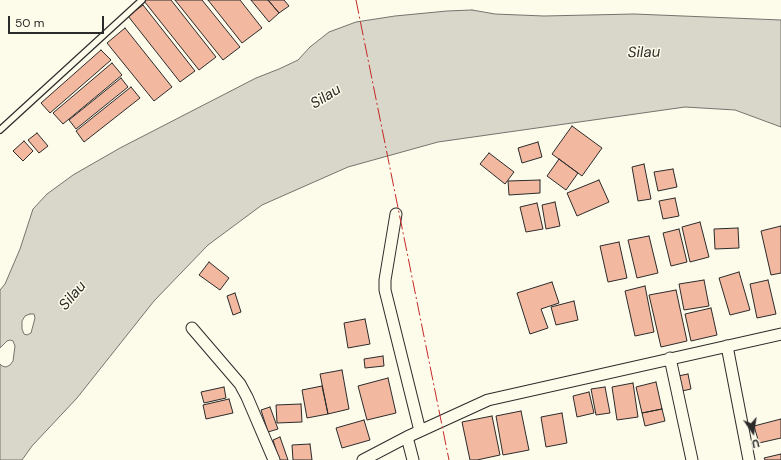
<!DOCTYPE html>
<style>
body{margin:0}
#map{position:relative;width:781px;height:460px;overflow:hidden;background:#fdfbea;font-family:"DM Sans",sans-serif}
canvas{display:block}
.north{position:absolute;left:733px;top:412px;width:40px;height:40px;-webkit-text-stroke:3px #fdfbea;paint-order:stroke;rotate:167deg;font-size:11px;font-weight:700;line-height:16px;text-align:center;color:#2b2b2b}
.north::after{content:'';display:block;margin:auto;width:14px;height:18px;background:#2b2b2b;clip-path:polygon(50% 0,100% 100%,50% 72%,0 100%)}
.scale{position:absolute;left:8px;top:16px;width:96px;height:18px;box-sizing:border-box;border:2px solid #2b2b2b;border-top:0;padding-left:5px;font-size:12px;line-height:14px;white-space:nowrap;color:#2b2b2b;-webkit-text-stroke:3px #fdfbea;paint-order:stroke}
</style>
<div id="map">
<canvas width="781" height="460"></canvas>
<div class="north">U</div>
<div class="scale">50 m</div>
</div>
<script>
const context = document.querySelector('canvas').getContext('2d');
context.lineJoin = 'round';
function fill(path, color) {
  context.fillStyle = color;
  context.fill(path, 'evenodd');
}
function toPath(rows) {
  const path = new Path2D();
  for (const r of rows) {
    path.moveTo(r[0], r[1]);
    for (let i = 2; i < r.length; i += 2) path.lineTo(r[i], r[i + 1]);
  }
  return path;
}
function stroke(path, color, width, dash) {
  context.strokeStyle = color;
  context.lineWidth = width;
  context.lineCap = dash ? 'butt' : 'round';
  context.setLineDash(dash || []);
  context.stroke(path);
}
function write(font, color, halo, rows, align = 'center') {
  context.font = font + ' "DM Sans",sans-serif';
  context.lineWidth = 3;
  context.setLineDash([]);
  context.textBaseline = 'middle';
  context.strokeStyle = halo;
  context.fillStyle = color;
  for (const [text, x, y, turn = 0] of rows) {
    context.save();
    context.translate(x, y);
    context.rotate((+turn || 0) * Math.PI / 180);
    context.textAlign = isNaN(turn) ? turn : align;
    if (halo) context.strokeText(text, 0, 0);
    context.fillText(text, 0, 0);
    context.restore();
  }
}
const water = toPath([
 [472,10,495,14,544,16,634,14,781,20,781,127,735,110,685,107,438,142,348,167,262,205,208,245,154,301,77,398,32,446,22,460,0,460,0,364,2,366,6,367,10,365,13,361,15,346,13,341,10,340,7,341,0,348,0,290,5,284,20,249,33,209,47,194,73,175,120,148,256,78,279,69,298,60,310,47,329,32,356,22,395,16,447,11,472,10],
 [30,314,34,314,35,318,31,333,27,335,24,334,22,329,22,321,25,316,30,314]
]);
fill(water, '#d8d7c9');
stroke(water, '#74746e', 1);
const building = toPath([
 [145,0,171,0,216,57,199,70,144,1,145,0],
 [175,0,202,0,240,47,223,60,175,0],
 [208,0,240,0,262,28,242,43,208,0],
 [251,0,268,0,279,13,269,22,251,0],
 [268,0,284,0,289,6,279,13,268,0],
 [143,5,195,71,180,82,128,16,143,5],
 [125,28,172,87,154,101,107,43,125,28],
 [101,50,111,60,50,113,41,103,101,50],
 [112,63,122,75,63,124,53,113,112,63],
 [121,78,128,87,76,129,69,120,121,78],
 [131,87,140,98,84,142,76,131,131,87],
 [572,126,602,148,582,176,552,154,572,126],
 [37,133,48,146,39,153,28,140,37,133],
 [24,141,33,151,23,161,13,151,24,141],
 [538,142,542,157,522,163,518,148,538,142],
 [489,153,514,172,505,184,480,164,489,153],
 [559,159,578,173,566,190,547,176,559,159],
 [644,164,651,199,638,201,632,167,644,164],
 [673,169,677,187,658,191,654,172,673,169],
 [540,180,540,193,509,195,508,181,540,180],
 [599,180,609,202,577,216,567,193,599,180],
 [675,198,679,216,663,219,659,201,675,198],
 [555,202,560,226,546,229,542,205,555,202],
 [537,203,543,229,526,232,520,207,537,203],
 [700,222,709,257,690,262,682,227,700,222],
 [781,226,781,273,771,275,761,231,781,226],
 [738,228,739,248,715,249,714,229,738,228],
 [679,229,687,262,671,266,663,233,679,229],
 [649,236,658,273,637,278,628,240,649,236],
 [619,242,627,278,608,282,600,246,619,242],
 [209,262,229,278,220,290,199,275,209,262],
 [739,272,750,310,730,315,719,278,739,272],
 [704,280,709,306,684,310,679,284,704,280],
 [768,280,776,314,757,318,750,284,768,280],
 [552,282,559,303,541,309,548,328,530,334,517,293,552,282],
 [645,286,654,332,635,336,625,291,645,286],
 [676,290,687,341,661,347,649,295,676,290],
 [235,293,241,312,233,315,227,296,235,293],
 [574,301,578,320,556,325,551,307,574,301],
 [711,308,717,335,691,341,685,314,711,308],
 [365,319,370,344,348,348,344,323,365,319],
 [383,356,384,366,365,368,364,359,383,356],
 [342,370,349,409,328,414,320,374,342,370],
 [688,374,691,389,682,391,678,376,688,374],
 [388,378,396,413,367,420,358,386,388,378],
 [656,382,662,409,642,413,636,387,656,382],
 [633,383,638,417,617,420,612,387,633,383],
 [322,386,328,414,307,418,302,390,322,386],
 [224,387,226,398,204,403,201,392,224,387],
 [605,387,610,413,596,415,591,389,605,387],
 [589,392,594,413,577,417,573,396,589,392],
 [229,399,233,413,206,419,203,405,229,399],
 [301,404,302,422,277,423,276,405,301,404],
 [270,407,278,429,268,432,261,410,270,407],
 [662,409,665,421,645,426,642,413,662,409],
 [521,411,529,450,503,455,496,416,521,411],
 [562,413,567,443,546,447,541,417,562,413],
 [492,416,500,455,477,460,470,460,462,422,492,416],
 [781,419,781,438,759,443,754,426,781,419],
 [364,420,370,440,342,448,336,428,364,420],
 [280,437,288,460,279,460,273,440,280,437],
 [310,444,312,460,293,460,292,445,310,444],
 [781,454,781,460,765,460,764,458,781,454]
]);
fill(building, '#f2b8a0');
stroke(building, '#2b2b2b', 1);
const service = toPath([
 [0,130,142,0]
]);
const minor = toPath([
 [396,214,385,280,385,290,420,431],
 [192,328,240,384,247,397,274,460],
 [727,346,749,460],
 [670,358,692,460],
 [407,437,413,460],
 [363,460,407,437,488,400,781,334]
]);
stroke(service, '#2b2b2b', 8);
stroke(minor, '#2b2b2b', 13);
stroke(service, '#fdfbea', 5.5);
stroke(minor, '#fdfbea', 11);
stroke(toPath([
 [356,0,449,460]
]), '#c62828', 1, [14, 3, 2, 3]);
write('italic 15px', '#2b2b2b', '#fdfbea', [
 ["Silau",644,53,-1],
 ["Silau",326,97,-32],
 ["Silau",73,296,-50]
]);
</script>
